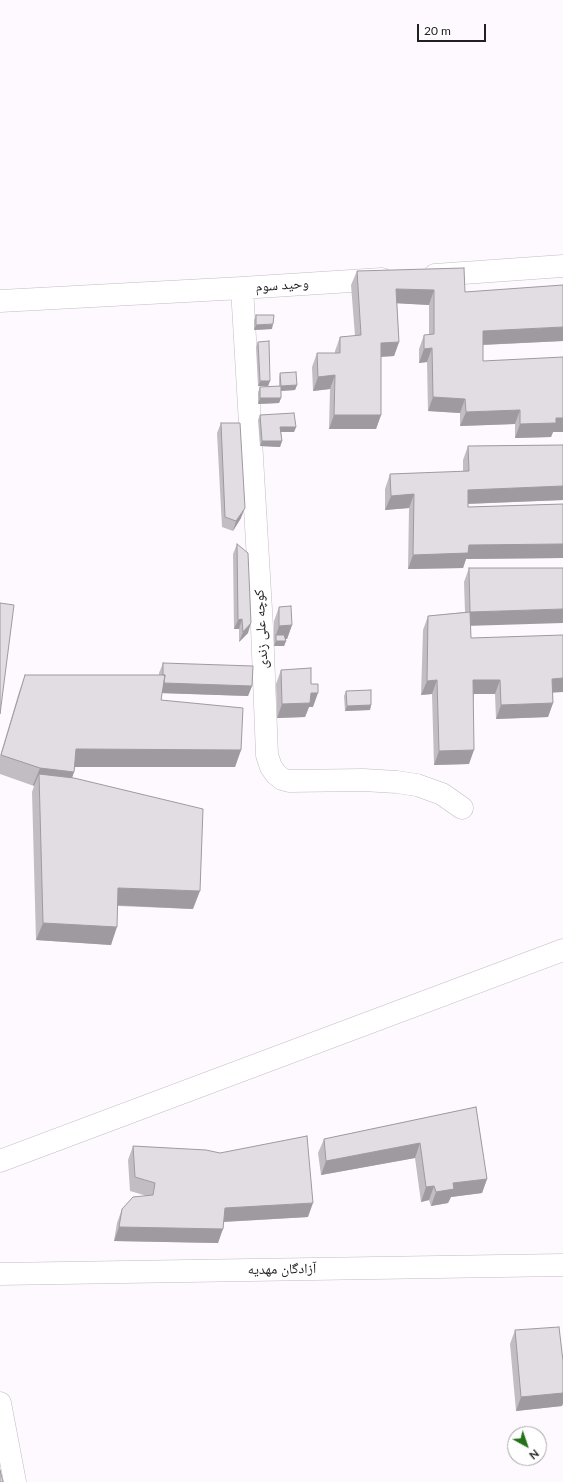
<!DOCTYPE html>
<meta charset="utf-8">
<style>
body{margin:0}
#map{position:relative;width:563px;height:1482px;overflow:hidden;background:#fef9fe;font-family:Lato,sans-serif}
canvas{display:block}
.north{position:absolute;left:507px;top:1426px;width:40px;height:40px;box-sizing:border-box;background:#fff;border:1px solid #a7a6a7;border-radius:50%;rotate:140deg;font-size:11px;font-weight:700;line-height:16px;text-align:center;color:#222022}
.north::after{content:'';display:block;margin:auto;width:14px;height:18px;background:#237219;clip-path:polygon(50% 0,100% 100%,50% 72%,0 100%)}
.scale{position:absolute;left:417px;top:24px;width:69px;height:18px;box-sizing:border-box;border:2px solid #222022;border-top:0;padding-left:5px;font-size:12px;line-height:14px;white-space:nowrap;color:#222022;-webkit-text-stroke:3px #fff;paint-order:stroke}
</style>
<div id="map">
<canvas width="563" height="1482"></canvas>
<div class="north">N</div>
<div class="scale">20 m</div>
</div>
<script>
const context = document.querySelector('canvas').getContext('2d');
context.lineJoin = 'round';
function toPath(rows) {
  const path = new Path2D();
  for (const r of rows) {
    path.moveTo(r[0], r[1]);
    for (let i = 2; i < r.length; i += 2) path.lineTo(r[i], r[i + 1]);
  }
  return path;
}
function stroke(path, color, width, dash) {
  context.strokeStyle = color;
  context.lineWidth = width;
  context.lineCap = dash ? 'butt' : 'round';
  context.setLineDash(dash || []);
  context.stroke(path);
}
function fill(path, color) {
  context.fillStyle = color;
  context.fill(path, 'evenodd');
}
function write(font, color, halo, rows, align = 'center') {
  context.font = font + ' Lato,"Noto Naskh Arabic",sans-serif';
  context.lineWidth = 4;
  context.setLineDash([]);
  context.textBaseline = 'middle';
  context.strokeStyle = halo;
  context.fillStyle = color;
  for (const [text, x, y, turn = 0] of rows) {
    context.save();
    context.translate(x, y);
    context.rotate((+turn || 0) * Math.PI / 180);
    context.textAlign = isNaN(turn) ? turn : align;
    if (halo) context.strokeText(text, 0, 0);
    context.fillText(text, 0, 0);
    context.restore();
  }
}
const minor = toPath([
 [435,275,563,266],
 [242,288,262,627,267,755,271,767,276,774,282,779,289,781,363,780,397,782,417,785,442,794,462,808],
 [0,301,242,288,382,279],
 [0,1161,563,950],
 [0,1274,563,1265],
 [0,1403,15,1482]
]);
stroke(minor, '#c2bcc3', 23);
stroke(minor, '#fff', 22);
fill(toPath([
 [357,271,465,292,563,341,483,345,483,361,553,432,551,437,515,438,515,424,460,426,460,413,428,411,427,362,419,363,419,349,424,335,429,335,429,305,397,303,399,342,394,356,381,357,381,415,376,429,329,429,330,389,313,391,312,367,317,353,335,353,335,351,340,337,355,336,351,285],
 [256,315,272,329,254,330,254,320],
 [258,342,270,381,268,386,258,386,256,347],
 [280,373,297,385,295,390,281,391,281,398,279,403,258,404,258,392,260,387,279,386,279,378],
 [260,415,296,427,294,432,281,432,282,441,280,447,260,446,258,420],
 [221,423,241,518,233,531,222,527,217,433],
 [563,445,563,500,468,504,468,507,563,504,563,558,466,559,463,568,408,569,409,508,385,510,385,489,390,474,463,472,463,460,468,446],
 [237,544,248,633,239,642,239,629,234,629,233,554],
 [469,568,471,638,553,693,553,703,548,717,496,719,495,694,474,694,469,764,434,765,432,694,421,695,423,630,428,616,465,612,464,582],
 [279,607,292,625,287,639,285,639,286,641,284,646,274,646,274,621],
 [163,663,252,686,248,696,162,693,161,700,241,750,235,767,75,767,74,772,72,777,193,909,118,906,111,945,36,940,32,792,34,786,0,774,0,756,19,692,25,675,159,675,159,673],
 [281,670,311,684,313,707,309,707,305,717,277,718,276,684],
 [346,691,371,705,370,710,345,711,344,696],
 [476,1107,487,1179,482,1193,451,1197,448,1203,431,1206,429,1200,421,1202,415,1158,321,1175,318,1153,324,1139],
 [133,1146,308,1217,224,1222,218,1243,114,1241,117,1223,122,1209,147,1196,130,1191,128,1160],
 [515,1330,563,1361,563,1403,562,1406,516,1411,510,1344]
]), '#c2bdc3');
fill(toPath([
 [396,289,434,290,429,305,391,303],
 [273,324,272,329,254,330,256,325],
 [563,327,563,341,478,345,483,331],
 [399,342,394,356,376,357,381,343],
 [432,348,427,362,419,363,424,349],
 [335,375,330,389,313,391,318,377],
 [260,381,270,381,268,386,258,386],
 [297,385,295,390,279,391,281,386],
 [433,397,465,399,460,413,428,411],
 [260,398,281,398,279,403,258,404],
 [520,410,515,424,460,426,466,412],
 [334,415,381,415,376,429,329,429],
 [556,418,563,418,563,432,553,432,551,437,515,438,520,424],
 [280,427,296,427,294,432,279,432],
 [262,441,282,441,280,447,260,446],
 [563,486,563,500,462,504,468,490],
 [414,494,409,508,385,510,391,496],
 [245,508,241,518,233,531,236,521],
 [563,544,563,558,466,559,463,568,408,569,413,555,469,545],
 [563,609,563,623,465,626,470,612],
 [242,619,239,629,234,629,238,620],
 [251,623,248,633,239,642,243,632],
 [292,625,287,639,276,640,276,635,274,641,279,626],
 [276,641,286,641,284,646,274,646],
 [563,678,563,692,547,693,552,679],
 [437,680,432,694,421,695,427,681],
 [473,680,500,680,495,694,468,694],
 [163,683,252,686,248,696,159,693],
 [311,693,318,693,313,707,309,707,305,717,277,718,282,704],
 [553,703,548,717,496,719,501,705],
 [371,705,370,710,345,711,347,706],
 [76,749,241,750,235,767,69,767],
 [474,750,469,764,434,765,439,751],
 [40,768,74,772,68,790,39,774,34,786,33,785],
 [118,888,200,891,193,909,112,905],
 [43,923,117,927,111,945,36,940],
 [420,1143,415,1158,321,1175,326,1161],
 [487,1179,482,1193,451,1197,448,1203,431,1206,436,1192,453,1183],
 [434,1186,429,1200,421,1202,426,1187],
 [313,1203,308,1217,220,1222,225,1208],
 [119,1227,223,1229,218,1243,114,1241],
 [563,1393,563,1403,562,1406,516,1411,521,1397]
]), '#9e9a9f');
const building = toPath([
 [464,268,465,292,563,285,563,327,483,331,483,361,563,357,563,418,556,418,556,423,520,424,520,410,466,412,465,399,433,397,432,348,424,349,424,335,434,334,434,290,396,289,399,342,381,343,381,415,334,415,335,375,318,377,317,353,340,353,340,337,361,335,357,271,464,268],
 [256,315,274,315,273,324,256,325,256,315],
 [269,341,270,381,260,381,258,342,269,341],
 [296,372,297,385,281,386,281,398,260,398,260,387,281,386,280,373,296,372],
 [294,413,296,427,280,427,282,441,262,441,260,415,294,413],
 [221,423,240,423,245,508,236,521,225,517,221,423],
 [563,445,563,486,468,490,468,507,563,504,563,544,469,545,468,553,413,555,414,494,391,496,390,474,469,471,468,446,563,445],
 [237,544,248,553,251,623,243,632,242,619,238,620,237,544],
 [469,568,563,568,563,609,470,612,469,568],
 [0,603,14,605,0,714,0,603],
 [291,606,292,625,279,626,279,607,291,606],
 [470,612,471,638,563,635,563,678,552,679,553,703,501,705,500,680,473,680,474,750,439,751,437,680,427,681,428,616,470,612],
 [276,635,284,635,286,641,276,641,276,635],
 [163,663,253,666,252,686,164,683,165,675,163,675,163,663],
 [311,668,311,684,318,684,318,693,311,693,310,703,282,704,281,670,311,668],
 [25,675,165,675,161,700,243,708,241,750,76,749,74,772,40,768,1,755,25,675],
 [371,690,371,705,347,706,346,691,371,690],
 [39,774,74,778,203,809,200,891,118,888,117,927,43,923,39,774],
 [476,1107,487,1179,453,1183,454,1189,436,1192,434,1186,426,1187,420,1143,326,1161,324,1139,476,1107],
 [307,1136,313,1203,225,1208,223,1229,119,1227,122,1209,133,1197,153,1195,155,1183,135,1177,133,1146,206,1150,220,1153,307,1136],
 [559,1327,563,1361,563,1393,521,1397,515,1330,559,1327],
 [0,1470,3,1482,0,1482,0,1470]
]);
fill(building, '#e2dce3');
stroke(building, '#9e9a9f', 1);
write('14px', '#222022', '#fff', [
 ["وحید سوم",282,285,-4],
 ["کوچه علی زندی",261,629,-93],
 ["آزادگان مهدیه",282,1269,-1]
]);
</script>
